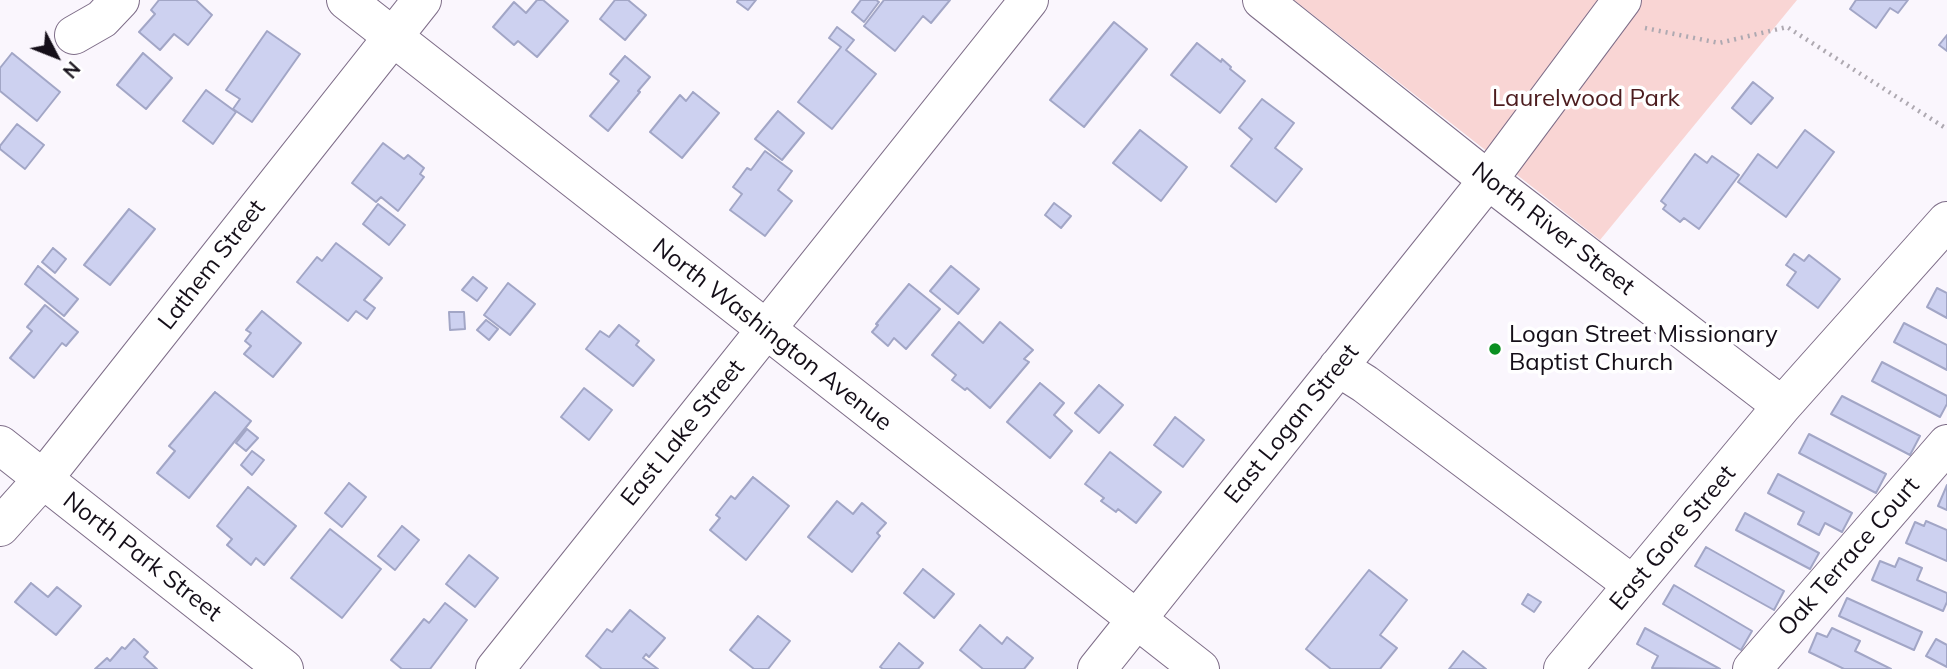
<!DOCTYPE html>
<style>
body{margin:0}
#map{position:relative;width:1947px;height:669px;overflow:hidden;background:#faf6fd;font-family:Mulish,sans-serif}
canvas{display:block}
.north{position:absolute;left:21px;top:21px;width:70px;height:70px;-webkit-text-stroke:5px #fff;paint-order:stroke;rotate:132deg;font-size:19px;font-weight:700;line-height:28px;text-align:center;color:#150f19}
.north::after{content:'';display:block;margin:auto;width:24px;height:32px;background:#150f19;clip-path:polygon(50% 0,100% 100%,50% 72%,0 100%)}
</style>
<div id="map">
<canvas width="1947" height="669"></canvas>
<div class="north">N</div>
</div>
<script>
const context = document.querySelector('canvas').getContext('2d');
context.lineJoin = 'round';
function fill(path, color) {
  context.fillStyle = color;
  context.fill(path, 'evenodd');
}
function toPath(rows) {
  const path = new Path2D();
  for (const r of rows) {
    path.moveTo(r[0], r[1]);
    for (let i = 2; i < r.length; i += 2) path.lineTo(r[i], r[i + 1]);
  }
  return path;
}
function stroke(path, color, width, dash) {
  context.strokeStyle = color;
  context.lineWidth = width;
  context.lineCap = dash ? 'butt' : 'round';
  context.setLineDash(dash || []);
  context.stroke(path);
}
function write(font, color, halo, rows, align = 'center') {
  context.font = font + ' Mulish,sans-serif';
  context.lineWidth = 7;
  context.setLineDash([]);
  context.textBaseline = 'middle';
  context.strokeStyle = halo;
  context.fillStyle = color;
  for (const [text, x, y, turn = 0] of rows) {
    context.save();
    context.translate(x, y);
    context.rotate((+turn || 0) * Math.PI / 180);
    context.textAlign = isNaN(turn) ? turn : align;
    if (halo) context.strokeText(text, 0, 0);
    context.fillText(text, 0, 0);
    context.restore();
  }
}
fill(toPath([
 [1294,0,1797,0,1600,240]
]), '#f9d5d4');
const building = toPath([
 [159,0,196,0,212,15,188,45,174,34,160,50,139,32,155,14,151,10,159,0],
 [537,0,543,0,568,21,537,57,518,41,514,45,493,27,514,2,526,13,537,0],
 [615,0,628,0,646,15,625,40,600,19,615,0],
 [738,0,756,0,748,10,737,2,738,0],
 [861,0,876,0,879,2,864,22,852,12,861,0],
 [884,0,950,0,931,23,923,16,895,51,864,26,884,0],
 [1856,0,1908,0,1898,13,1890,8,1876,28,1850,9,1856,0],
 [1114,22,1147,49,1084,127,1050,100,1114,22],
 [837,27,854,40,846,50,876,74,832,129,798,102,841,47,829,38,837,27],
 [267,31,300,54,252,122,233,109,240,99,226,90,267,31],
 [1947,35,1947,51,1939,45,1947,35],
 [1197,43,1221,62,1222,59,1231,67,1230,69,1245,81,1220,113,1171,75,1197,43],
 [12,53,60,92,37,121,0,91,0,68,12,53],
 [143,53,172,78,146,109,117,85,143,53],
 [625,56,650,77,638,91,640,92,608,131,590,116,619,81,610,74,625,56],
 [1753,82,1773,98,1751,124,1732,108,1753,82],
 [206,90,236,112,213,144,183,121,206,90],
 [693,92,719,113,682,158,650,132,680,95,686,101,693,92],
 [1262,99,1294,123,1275,148,1302,169,1276,202,1231,166,1252,139,1239,128,1262,99],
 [778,111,804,133,782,160,755,139,778,111],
 [17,124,44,145,25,169,0,149,0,146,17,124],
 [1140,130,1187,167,1161,201,1113,163,1140,130],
 [1805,130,1834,152,1786,217,1738,182,1758,154,1777,168,1805,130],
 [383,143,404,159,408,155,424,168,420,174,424,177,398,211,381,197,376,202,352,183,383,143],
 [765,151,792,171,778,190,792,201,765,236,730,210,742,194,733,187,747,168,751,170,765,151],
 [1695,154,1707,163,1712,156,1739,175,1699,229,1684,218,1680,222,1663,209,1666,205,1661,201,1695,154],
 [1054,203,1071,216,1061,228,1045,215,1054,203],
 [378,204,405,225,389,245,363,224,378,204],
 [129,209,155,229,110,285,84,265,129,209],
 [336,243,382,278,364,300,375,308,367,319,356,311,348,321,297,282,317,257,322,261,336,243],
 [53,248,66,259,55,273,42,262,53,248],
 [1794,254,1804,261,1809,255,1840,279,1818,308,1787,285,1796,272,1786,265,1794,254],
 [38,266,78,299,64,316,25,284,38,266],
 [951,266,979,289,958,314,930,291,951,266],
 [473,277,487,288,477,301,462,290,473,277],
 [508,283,535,304,510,335,484,315,508,283],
 [909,284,940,309,906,349,894,338,888,346,872,332,878,325,876,324,909,284],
 [1937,288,1947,293,1947,318,1927,307,1937,288],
 [45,305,78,332,66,346,62,343,34,378,10,358,32,331,27,327,45,305],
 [262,311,301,343,273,377,244,354,251,346,245,341,251,333,246,330,262,311],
 [449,312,464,312,465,329,450,330,449,312],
 [486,320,498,329,489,340,477,330,486,320],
 [959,322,983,343,1000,322,1033,350,1024,359,1029,362,990,408,967,388,965,390,952,380,956,375,932,355,959,322],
 [1904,323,1947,345,1947,370,1894,342,1904,323],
 [619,325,639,341,636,345,654,360,633,386,586,349,600,331,609,337,619,325],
 [1882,362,1947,396,1947,404,1940,417,1872,381,1882,362],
 [1040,383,1064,403,1054,415,1072,431,1050,458,1007,422,1040,383],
 [1099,385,1123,405,1099,433,1075,413,1099,385],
 [584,388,612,410,589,440,561,417,584,388],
 [215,392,251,421,189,498,157,473,175,451,169,446,215,392],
 [1842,396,1920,436,1910,455,1831,414,1842,396],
 [1175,417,1204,440,1183,467,1154,445,1175,417],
 [247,429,258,438,246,451,236,443,247,429],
 [1809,434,1886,474,1876,493,1799,453,1809,434],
 [252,451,264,460,252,475,241,465,252,451],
 [1110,452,1161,492,1136,523,1118,509,1116,512,1101,501,1104,498,1085,484,1110,452],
 [1778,474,1852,513,1842,532,1825,523,1819,535,1798,524,1804,512,1768,493,1778,474],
 [753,477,789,506,746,560,710,530,720,518,716,515,731,496,735,499,753,477],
 [349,483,366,497,342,527,325,513,349,483],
 [1947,485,1947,510,1938,506,1947,485],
 [248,487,296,526,264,565,256,558,251,565,227,545,232,539,217,526,248,487],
 [837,501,853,514,862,503,886,523,877,533,880,536,852,572,808,537,837,501],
 [1745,513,1819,553,1810,569,1736,530,1745,513],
 [1926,521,1947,530,1947,561,1906,543,1915,522,1924,526,1926,521],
 [402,526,419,540,395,570,378,556,402,526],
 [330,529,381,569,342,618,291,578,330,529],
 [1706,547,1784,591,1774,610,1695,566,1706,547],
 [469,555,498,578,475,607,446,584,469,555],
 [1899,558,1922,568,1917,580,1947,593,1947,602,1943,611,1872,580,1880,561,1895,567,1899,558],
 [923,569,954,594,934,618,904,593,923,569],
 [1369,570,1407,600,1380,635,1397,648,1380,669,1331,669,1306,649,1369,570],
 [31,583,48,597,57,587,81,606,56,635,15,602,31,583],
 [1674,585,1752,631,1741,650,1663,604,1674,585],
 [1528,594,1541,602,1534,612,1522,604,1528,594],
 [1847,598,1922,632,1914,650,1839,616,1847,598],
 [445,603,467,620,430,669,402,669,391,660,424,619,429,623,445,603],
 [630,610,665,638,649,657,646,654,643,658,658,669,602,669,586,656,607,629,612,632,630,610],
 [758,616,790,641,768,669,754,669,730,650,758,616],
 [980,625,1002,644,1007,637,1033,658,1024,669,983,669,960,650,980,625],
 [1645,628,1720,669,1652,668,1658,656,1637,644,1645,628],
 [1832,628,1860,641,1855,651,1891,669,1844,669,1809,652,1817,633,1827,637,1832,628],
 [134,639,148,652,144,657,157,669,95,669,107,658,110,661,122,647,125,649,134,639],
 [1936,639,1947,645,1947,667,1926,656,1936,639],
 [899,643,923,663,918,669,883,669,880,667,899,643],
 [1463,651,1486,669,1449,669,1463,651]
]);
fill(building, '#cdd1f0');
stroke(building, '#a2a6c6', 2);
const minor = toPath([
 [1262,0,1488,180,1782,406],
 [74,35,102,19,120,0],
 [1338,367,1365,384,1633,585],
 [0,445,284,669],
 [0,527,43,479,422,0],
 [495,669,1029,0],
 [1097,669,1488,180,1622,0],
 [1563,669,1782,406,1947,221],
 [1752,669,1947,444]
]);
const major = toPath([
 [346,0,1200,669]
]);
stroke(minor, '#7e6d88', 40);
stroke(major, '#7e6d88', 40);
stroke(toPath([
 [1645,28,1719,43,1787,27,1947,129]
]), '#aea9b1', 4.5, [2, 5]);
stroke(minor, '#fff', 38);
stroke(major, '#fff', 38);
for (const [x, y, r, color] of [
 [1495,349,7,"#0b9021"]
]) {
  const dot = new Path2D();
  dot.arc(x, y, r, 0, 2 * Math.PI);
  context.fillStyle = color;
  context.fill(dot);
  stroke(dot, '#fff', 2.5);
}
write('24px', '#4c1c1e', '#fff', [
 ["Laurelwood Park",1586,99]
]);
write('24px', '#150f19', '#fff', [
 ["North River Street",1553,229,38],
 ["Lathem Street",212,265,-52],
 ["North Washington Avenue",772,335,38],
 ["East Logan Street",1292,424,-51],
 ["East Lake Street",683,433,-51],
 ["East Gore Street",1673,538,-50],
 ["North Park Street",142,557,38],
 ["Oak Terrace Court",1849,557,-49]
]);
write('24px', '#150f19', '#fff', [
 ["Logan Street Missionary",1509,335],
 ["Baptist Church",1509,363]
], 'left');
</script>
